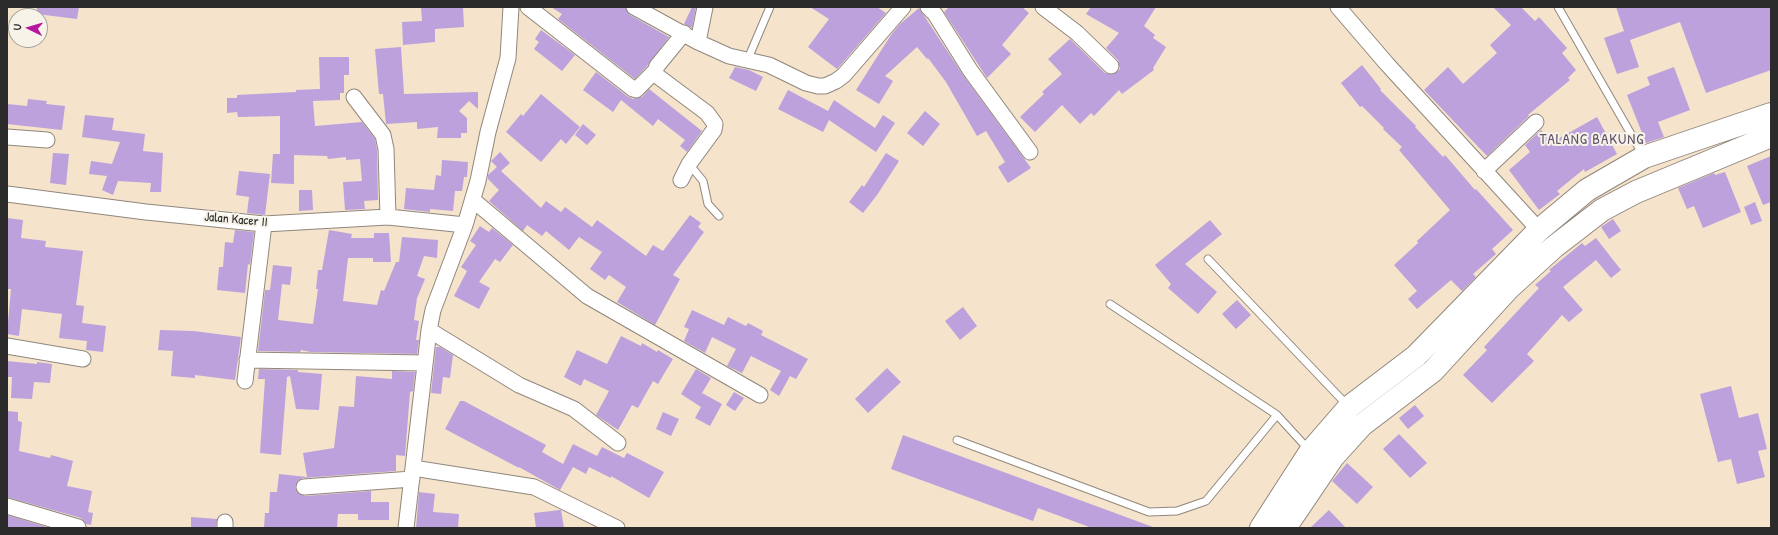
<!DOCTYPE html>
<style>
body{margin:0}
#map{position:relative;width:1778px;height:535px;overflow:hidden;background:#f5e3cc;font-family:"Patrick Hand",sans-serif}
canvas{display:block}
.frame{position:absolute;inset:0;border:8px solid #2b2b2b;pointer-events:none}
.north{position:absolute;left:8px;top:8px;width:40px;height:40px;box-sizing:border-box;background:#f7f3e8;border:1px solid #a5a39c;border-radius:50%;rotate:275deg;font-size:11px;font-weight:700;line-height:16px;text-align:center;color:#2b2b2b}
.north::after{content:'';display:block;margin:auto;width:14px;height:18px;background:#b5179e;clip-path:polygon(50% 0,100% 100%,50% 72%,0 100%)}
</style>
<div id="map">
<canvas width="1778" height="535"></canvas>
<div class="frame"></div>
<div class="north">U</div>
</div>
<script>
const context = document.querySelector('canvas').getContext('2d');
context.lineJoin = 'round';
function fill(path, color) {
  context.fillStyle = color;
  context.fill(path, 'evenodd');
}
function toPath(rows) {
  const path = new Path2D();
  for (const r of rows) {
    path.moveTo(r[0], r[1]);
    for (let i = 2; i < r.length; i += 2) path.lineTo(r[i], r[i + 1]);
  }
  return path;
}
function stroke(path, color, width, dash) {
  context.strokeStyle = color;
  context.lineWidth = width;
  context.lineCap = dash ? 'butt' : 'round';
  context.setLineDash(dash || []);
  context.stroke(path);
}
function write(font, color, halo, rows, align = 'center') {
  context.font = font + ' "Patrick Hand",sans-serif';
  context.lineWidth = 4;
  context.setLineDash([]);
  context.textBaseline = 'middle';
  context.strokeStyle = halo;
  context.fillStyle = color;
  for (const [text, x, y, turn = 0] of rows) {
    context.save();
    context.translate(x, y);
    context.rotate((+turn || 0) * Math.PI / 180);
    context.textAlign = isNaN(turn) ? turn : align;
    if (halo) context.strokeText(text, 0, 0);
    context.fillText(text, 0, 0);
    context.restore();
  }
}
fill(toPath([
 [37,7,79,7,77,19,37,14],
 [421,7,463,7,464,27,435,29,435,42,403,45,402,22,422,21],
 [551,7,625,7,630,15,669,37,647,66,635,79,558,19,562,14],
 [692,7,696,7,692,28,684,24],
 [810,7,877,7,886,13,837,69,808,47,829,19],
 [949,7,1022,7,1029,13,1002,45,1011,54,987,78,944,12],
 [1091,7,1156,7,1144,26,1155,35,1153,38,1166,47,1153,68,1154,70,1122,94,1119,90,1094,116,1091,113,1080,124,1062,105,1035,132,1020,117,1044,94,1042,92,1062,74,1048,59,1070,39,1105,73,1114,74,1120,69,1118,60,1106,48,1119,33,1086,14],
 [1493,7,1521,7,1535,21,1539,17,1567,48,1562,53,1576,70,1568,78,1570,80,1528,115,1529,116,1487,156,1424,90,1448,67,1463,84,1497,53,1490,45,1511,25],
 [1616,7,1771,7,1771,70,1706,93,1680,22,1630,40,1639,67,1617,74,1604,38,1624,31],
 [919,8,963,75,1031,168,1008,183,998,167,1005,162,986,131,977,136,946,82,928,58,927,59,917,47,885,76,893,81,879,104,856,90,891,35,900,24],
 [541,30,575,55,562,71,534,49,539,42,535,39],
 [401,47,404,94,478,92,478,109,469,101,459,111,467,118,467,133,461,133,461,138,437,138,438,127,417,129,417,122,386,124,383,94,379,94,375,49],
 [319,57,349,57,349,75,344,75,344,93,340,93,340,100,313,101,315,126,362,122,375,139,377,150,378,200,364,201,365,209,345,210,343,182,362,181,360,159,346,160,346,157,328,159,327,156,294,155,294,184,271,183,273,154,280,154,280,116,238,117,237,112,227,113,227,98,237,98,237,95,296,92,296,90,320,89],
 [1362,65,1381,89,1380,90,1416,126,1415,127,1443,157,1445,155,1475,190,1476,189,1513,230,1492,249,1496,254,1473,274,1476,277,1462,291,1451,280,1417,309,1408,299,1417,291,1394,265,1418,243,1417,241,1450,210,1399,150,1402,147,1383,129,1384,128,1362,106,1360,107,1341,83],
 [735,67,749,70,763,77,756,91,729,78],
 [1674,67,1690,110,1658,122,1664,137,1646,143,1627,95,1650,85,1647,77],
 [596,72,627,96,633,99,642,97,649,89,702,131,687,152,680,146,685,140,658,119,653,126,621,100,613,112,583,90],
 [788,90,828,111,834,100,875,128,883,115,895,123,876,152,829,120,823,132,778,109],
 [541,94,580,127,566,144,561,139,541,162,506,132,521,114,523,116],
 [28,99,47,101,46,104,65,106,62,130,7,124,7,104,27,106],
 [925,111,940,124,923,146,907,133],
 [85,115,114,118,112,130,145,134,143,151,163,153,161,192,150,192,151,183,118,181,113,195,102,190,107,176,89,174,91,161,112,164,120,142,82,137],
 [1597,117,1617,154,1585,172,1584,169,1557,191,1560,194,1539,210,1509,170,1530,152,1525,145,1541,130,1546,136,1550,133,1556,140],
 [583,124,596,135,587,145,575,135],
 [500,152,510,163,501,171,541,208,546,201,561,212,565,207,592,227,597,220,646,256,653,245,663,251,690,215,701,223,698,227,704,232,673,275,680,279,655,325,617,302,626,287,609,275,605,280,590,269,602,252,579,237,569,250,546,231,542,236,527,225,523,231,489,201,499,190,488,179,488,175,497,167,491,161],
 [53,153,69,154,66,185,50,183],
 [886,153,899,161,877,195,863,213,849,202,862,185,864,187],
 [1771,156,1771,202,1763,205,1747,166],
 [442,160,468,162,467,177,464,177,462,191,455,191,453,211,430,209,430,212,404,209,406,188,434,190,436,175,441,176],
 [239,171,270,174,265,215,247,213,249,197,236,195],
 [1725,172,1741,212,1703,228,1694,206,1687,209,1678,188,1714,173,1715,175],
 [299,190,312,190,313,210,299,211],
 [1755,202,1762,221,1751,225,1744,207],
 [7,218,23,220,21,238,46,241,45,247,83,251,76,305,84,306,82,323,106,326,103,352,86,350,87,341,59,338,62,314,22,309,19,336,7,334,11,289,7,289],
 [1613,219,1621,231,1609,239,1601,227],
 [1210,220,1222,234,1185,264,1217,292,1198,314,1168,288,1171,284,1155,265],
 [480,226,489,232,492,228,513,245,500,262,495,259,479,282,490,288,479,309,454,296,467,271,461,267,476,245,470,241],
 [235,230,254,232,250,265,248,264,245,293,217,290,219,267,223,267,225,242,233,243],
 [329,230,352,234,351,238,374,238,374,233,389,233,391,262,373,262,373,258,348,258,343,301,377,305,381,290,384,291,396,262,399,262,402,237,438,240,437,258,424,256,417,276,425,279,417,298,414,320,419,321,416,340,419,340,417,354,311,352,301,350,300,352,258,351,265,290,270,290,273,265,292,267,290,285,282,284,278,320,313,324,318,289,316,289,318,270,322,270],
 [1596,238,1621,270,1611,278,1596,260,1563,287,1583,310,1569,322,1562,315,1527,354,1534,361,1492,403,1463,375,1487,350,1484,347,1539,288,1535,285,1551,271,1549,270,1582,243,1585,246],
 [1237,300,1251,315,1236,329,1222,314],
 [963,307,977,326,960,340,945,321],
 [692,310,724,325,728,317,746,326,748,323,763,331,761,335,808,359,796,379,790,376,779,396,770,390,781,371,751,356,742,373,727,366,736,349,712,337,705,353,684,341,689,329,684,327],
 [160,330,193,331,241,337,235,380,195,375,195,378,171,376,173,351,158,350],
 [621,336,641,346,642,343,657,352,658,350,673,359,658,384,653,381,638,408,632,405,618,430,596,415,609,391,584,379,581,386,564,377,577,350,607,364],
 [436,347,440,347,453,355,450,378,443,377,441,394,431,393],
 [7,361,37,364,37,362,52,364,50,383,34,382,32,399,11,398,12,377,7,377],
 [887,368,901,382,868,413,855,399],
 [259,369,298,370,298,372,322,374,319,410,296,409,290,376,287,377,281,455,260,453,265,379,258,379],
 [696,369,711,378,702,393,722,404,710,426,695,418,701,407,681,394],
 [392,371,415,372,413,391,410,392,405,456,396,455,396,471,303,478,299,480,295,487,297,492,305,496,371,491,371,502,389,502,389,520,358,520,358,514,338,514,337,527,264,528,265,513,269,513,270,492,277,492,279,474,307,477,303,453,334,448,339,406,354,407,356,376,392,379],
 [1731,386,1739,418,1758,413,1767,449,1758,451,1765,477,1737,484,1731,459,1718,462,1700,394],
 [734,392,744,398,735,411,726,405],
 [460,401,464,401,546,445,542,452,563,464,573,444,597,456,602,447,624,458,627,453,664,472,649,498,611,476,611,478,589,467,586,474,573,467,560,490,519,467,519,468,445,429],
 [1415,405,1424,416,1408,429,1399,418],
 [7,411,18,412,18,421,22,422,19,451,50,458,51,455,73,461,67,486,92,491,88,512,93,513,91,525,86,524,81,518,7,497],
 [663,412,679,419,671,436,656,429],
 [1399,434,1427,463,1410,478,1383,449],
 [903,435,1153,527,1153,528,1092,528,1038,508,1033,521,891,469],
 [1347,463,1373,487,1357,504,1332,481],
 [419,492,435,494,433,512,459,514,458,528,416,528],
 [560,510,561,510,564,528,536,528,534,513],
 [1329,510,1346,528,1310,528],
 [7,515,50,528,7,528],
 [191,517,217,519,216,528,191,528]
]), '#bca1dc');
const service = toPath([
 [1558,7,1643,155],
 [747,61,770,7],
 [689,164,703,181,708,204,719,216],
 [1208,259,1348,406],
 [1110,304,1277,415,1309,450],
 [957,440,1149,512,1177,511,1206,501,1277,415]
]);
const minor = toPath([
 [528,7,633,89,636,90,655,71],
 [634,7,698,42,729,56,769,65,806,83,818,86,825,86,836,81,844,75,903,7],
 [928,7,935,14,970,70,1030,152],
 [1043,7,1077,33,1111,66],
 [1338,7,1387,64,1539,230],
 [698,42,705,7],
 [354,97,383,135,386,149,388,217],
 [7,137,47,140],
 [1484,171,1536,122],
 [681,180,689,164,714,130,715,124,707,113,656,75,655,71,657,66,684,33],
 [7,194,146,212,264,224,388,217,465,225],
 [473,200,587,296,760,395],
 [429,330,519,385,574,409,618,443],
 [7,346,83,359],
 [247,360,424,363],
 [245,381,264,224],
 [413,468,534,487,617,528],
 [304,487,412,479],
 [7,506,78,527],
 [225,528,225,522],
 [406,528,429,330,433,310,465,225,478,181,488,132,508,58,511,7]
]);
const trunk = toPath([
 [1261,528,1310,452,1349,407,1416,356,1539,230,1587,190,1644,157,1771,114],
 [1285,528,1333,457,1362,425,1433,371,1509,288,1554,247,1602,210,1636,192,1771,136]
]);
stroke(service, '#90877c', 9);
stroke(minor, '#90877c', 17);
stroke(trunk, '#90877c', 24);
stroke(service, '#fff', 7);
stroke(minor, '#fff', 15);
stroke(trunk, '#fff', 22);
write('13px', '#2b2b2b', '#f7f3e8', [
 ["Jalan Kacer II",236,220,5]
]);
context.letterSpacing = '1px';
write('15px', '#5e5469', '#f7f3e8', [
 ["TALANG BAKUNG",1592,140]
]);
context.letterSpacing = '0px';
</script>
